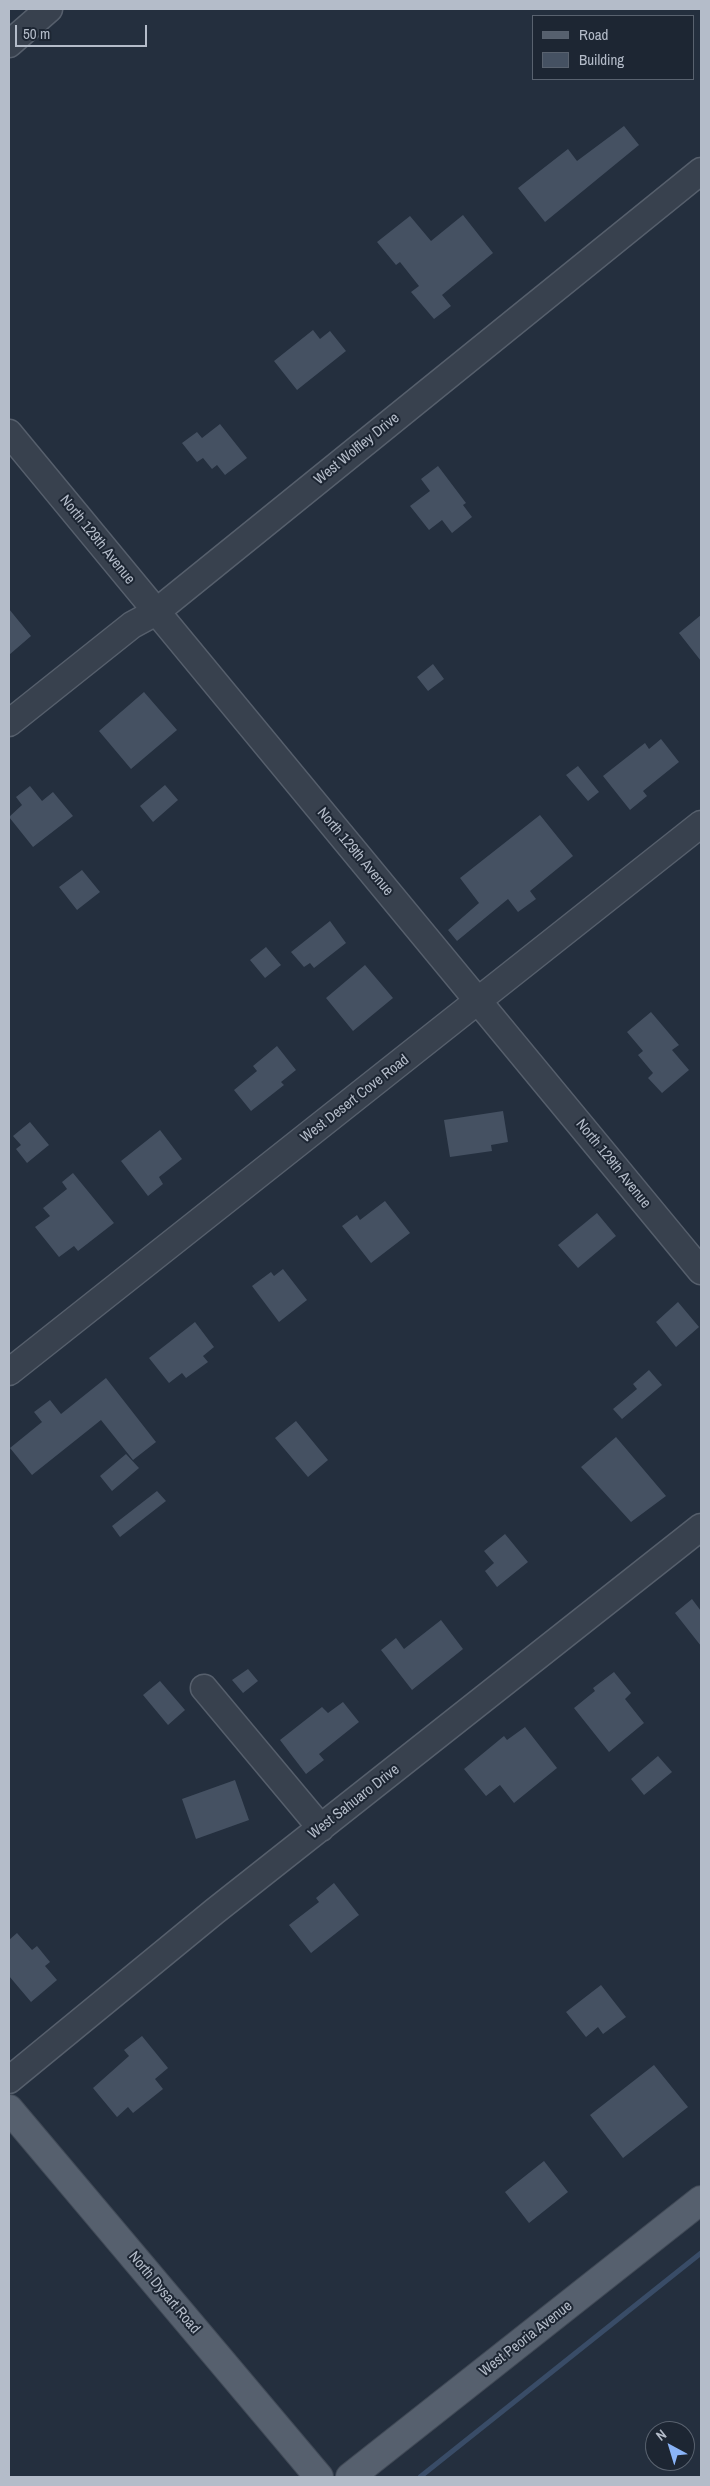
<!DOCTYPE html>
<style>
body{margin:0}
#map{position:relative;width:710px;height:2486px;overflow:hidden;background:#242f3e;font-family:"Archivo Narrow",sans-serif}
canvas{display:block}
.frame{position:absolute;inset:0;border:10px solid #b4bcc9;pointer-events:none}
.legend{position:absolute;left:532px;top:15px;width:162px;height:65px;box-sizing:border-box;background:#1d2633;border:1px solid #59626f;margin:0;padding:6px 9px;list-style:none;font-size:15px;color:#b4bcc9}
.legend li{display:flex;align-items:center;gap:10px;height:25px}
.legend b{width:25px;border:1px solid #59626f}
.north{position:absolute;left:645px;top:2421px;width:50px;height:50px;box-sizing:border-box;background:#1d2633;border:1px solid #59626f;border-radius:50%;rotate:321deg;font-size:14px;font-weight:700;line-height:20px;text-align:center;color:#b4bcc9}
.north::after{content:'';display:block;margin:auto;width:18px;height:22px;background:#8ab4f8;clip-path:polygon(50% 0,100% 100%,50% 72%,0 100%)}
.scale{position:absolute;left:15px;top:25px;width:132px;height:22px;box-sizing:border-box;border:2px solid #b4bcc9;border-top:0;padding-left:6px;font-size:15px;line-height:18px;white-space:nowrap;color:#b4bcc9;-webkit-text-stroke:4px #1d2633;paint-order:stroke}
</style>
<div id="map">
<canvas width="710" height="2486"></canvas>
<div class="frame"></div>
<ul class="legend">
<li><b style="height:6px;background:#56606e"></b>Road</li>
<li><b style="height:14px;background:#455162"></b>Building</li>
</ul>
<div class="north">N</div>
<div class="scale">50 m</div>
</div>
<script>
const context = document.querySelector('canvas').getContext('2d');
context.lineJoin = 'round';
function toPath(rows) {
  const path = new Path2D();
  for (const r of rows) {
    path.moveTo(r[0], r[1]);
    for (let i = 2; i < r.length; i += 2) path.lineTo(r[i], r[i + 1]);
  }
  return path;
}
function stroke(path, color, width, dash) {
  context.strokeStyle = color;
  context.lineWidth = width;
  context.lineCap = dash ? 'butt' : 'round';
  context.setLineDash(dash || []);
  context.stroke(path);
}
function fill(path, color) {
  context.fillStyle = color;
  context.fill(path, 'evenodd');
}
function write(font, color, halo, rows, align = 'center') {
  context.font = font + ' "Archivo Narrow",sans-serif';
  context.lineWidth = 4;
  context.setLineDash([]);
  context.textBaseline = 'middle';
  context.strokeStyle = halo;
  context.fillStyle = color;
  for (const [text, x, y, turn = 0] of rows) {
    context.save();
    context.translate(x, y);
    context.rotate((+turn || 0) * Math.PI / 180);
    context.textAlign = isNaN(turn) ? turn : align;
    if (halo) context.strokeText(text, 0, 0);
    context.fillText(text, 0, 0);
    context.restore();
  }
}
stroke(toPath([
 [420,2477,701,2253]
]), '#394c67', 5);
fill(toPath([
 [624,126,639,145,545,222,518,188,568,149,577,161],
 [463,215,493,253,442,295,451,306,434,319,411,292,419,286,400,262,396,265,377,242,410,216,431,241],
 [313,330,320,339,330,331,346,351,297,390,274,361],
 [220,424,247,458,225,475,217,465,212,469,203,458,197,462,182,443,197,432,202,438],
 [438,466,466,503,463,505,472,517,452,533,442,520,429,530,410,506,430,491,421,479],
 [9,609,31,636,9,655],
 [701,615,701,661,679,633],
 [433,664,444,679,428,691,417,677],
 [144,692,177,730,131,769,99,731],
 [661,739,679,762,643,791,647,796,630,810,603,776,645,743,649,749],
 [578,766,599,792,588,801,566,775],
 [165,785,178,800,153,822,140,806],
 [30,786,42,801,53,792,73,816,33,847,9,817,22,805,16,797],
 [540,815,573,856,530,891,536,899,518,912,508,899,457,941,448,930,479,903,460,878],
 [82,870,100,892,77,910,59,887],
 [330,921,346,943,314,968,310,963,304,967,291,952],
 [266,947,281,965,265,978,250,960],
 [365,965,393,998,353,1031,326,998],
 [651,1012,679,1045,672,1050,689,1070,662,1093,648,1078,653,1073,638,1055,643,1051,627,1032],
 [277,1046,296,1070,281,1082,284,1085,251,1111,234,1090,257,1071,253,1066],
 [503,1111,508,1142,491,1145,492,1151,450,1157,444,1120],
 [30,1122,49,1145,27,1163,16,1149,21,1145,13,1136],
 [160,1130,182,1159,159,1177,163,1184,148,1196,121,1161],
 [73,1173,114,1223,78,1251,74,1246,59,1257,35,1227,50,1216,43,1208,67,1189,62,1182],
 [385,1201,410,1233,371,1263,342,1226,357,1215,360,1220],
 [597,1213,616,1236,578,1268,558,1245],
 [283,1269,307,1300,279,1322,252,1286,271,1272,274,1276],
 [678,1302,699,1327,676,1347,656,1322],
 [195,1322,214,1347,203,1356,208,1362,186,1378,182,1373,169,1383,149,1358],
 [649,1370,662,1385,622,1419,613,1409,637,1389,633,1384],
 [106,1378,156,1442,133,1460,101,1420,32,1475,10,1448,42,1422,34,1412,50,1400,61,1414],
 [296,1421,328,1460,308,1477,275,1438],
 [616,1437,666,1496,631,1522,581,1467],
 [126,1454,139,1468,112,1491,100,1476],
 [157,1491,166,1501,120,1537,112,1526],
 [505,1534,528,1562,497,1587,485,1571,494,1563,484,1551],
 [692,1599,701,1611,701,1646,675,1613],
 [441,1620,463,1649,412,1690,381,1650,396,1638,404,1649],
 [248,1669,258,1681,243,1693,232,1680],
 [614,1672,631,1693,625,1699,644,1723,609,1752,574,1708,595,1691,593,1688],
 [160,1681,185,1710,168,1725,143,1695],
 [343,1702,359,1722,319,1754,324,1760,306,1774,280,1740,322,1707,328,1713],
 [525,1727,557,1768,514,1803,500,1785,486,1796,464,1769,504,1736,507,1740],
 [658,1756,672,1772,644,1795,631,1779],
 [235,1780,249,1820,196,1839,182,1799],
 [334,1883,359,1915,311,1953,289,1925,319,1902,316,1898],
 [17,1933,32,1950,37,1946,50,1962,45,1966,57,1980,31,2002,9,1976,9,1940],
 [601,1985,626,2017,603,2034,598,2027,586,2037,566,2012],
 [142,2036,168,2068,155,2079,163,2089,133,2113,128,2107,117,2117,93,2088,129,2056,124,2050],
 [654,2065,688,2107,623,2158,590,2115],
 [544,2161,568,2192,529,2223,505,2192]
]), '#455162');
const minor = toPath([
 [9,44,49,9],
 [9,433,701,1271],
 [9,723,132,625,156,612,701,171],
 [9,1372,701,824],
 [204,1688,321,1828],
 [9,2080,215,1911,701,1527]
]);
const major = toPath([
 [9,2109,319,2477],
 [350,2477,701,2200]
]);
stroke(minor, '#565f6c', 29);
stroke(major, '#414a57', 30);
stroke(minor, '#38414e', 26);
stroke(major, '#56606e', 28);
write('15px', '#b4bcc9', '#1d2633', [
 ["West Wolfley Drive",357,449,-39],
 ["North 129th Avenue",97,540,51],
 ["North 129th Avenue",355,852,50],
 ["West Desert Cove Road",355,1099,-38],
 ["North 129th Avenue",613,1164,51],
 ["West Sahuaro Drive",354,1802,-38],
 ["North Dysart Road",164,2293,50],
 ["West Peoria Avenue",526,2339,-38]
]);
</script>
